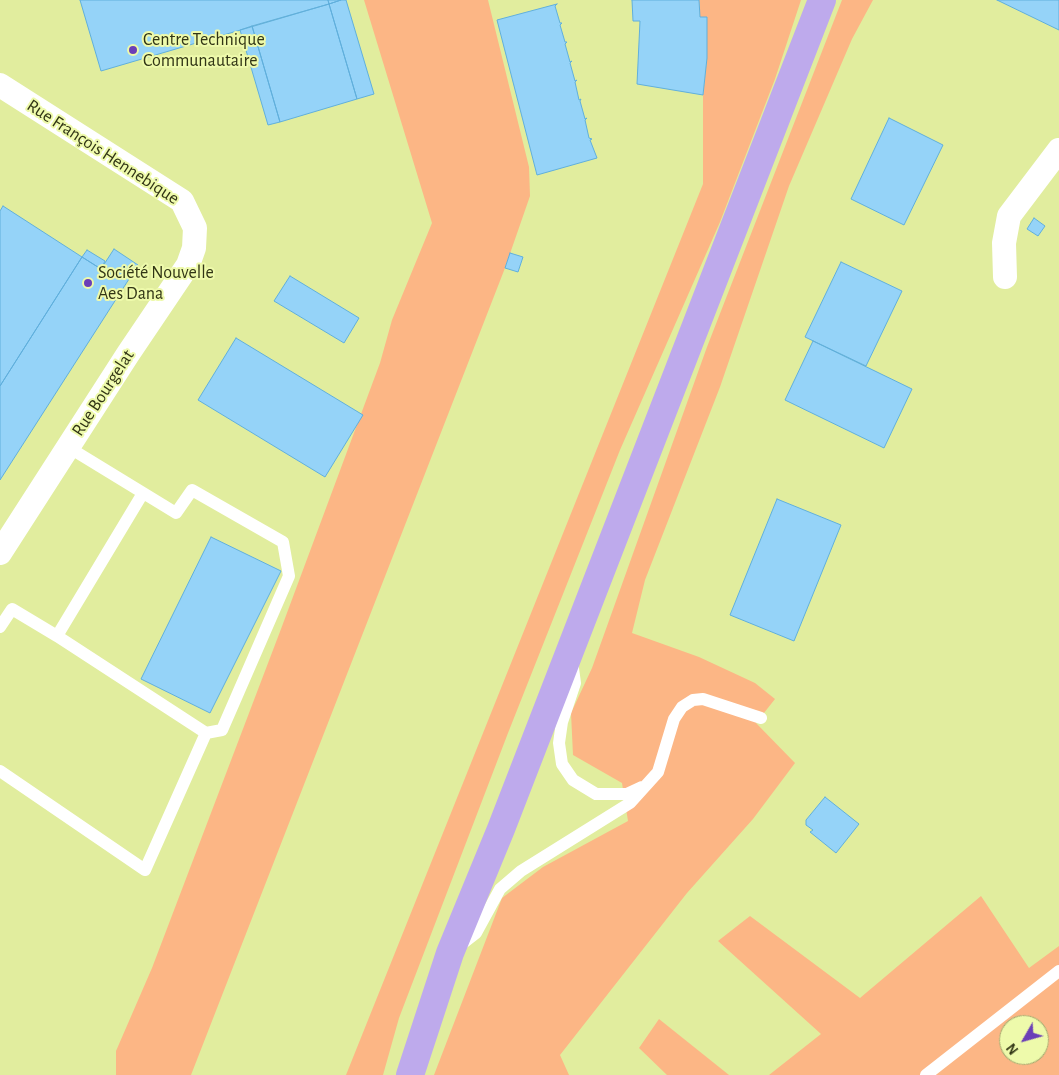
<!DOCTYPE html>
<meta charset="utf-8">
<style>
body{margin:0}
#map{position:relative;width:1059px;height:1075px;overflow:hidden;background:#e1ed9e;font-family:"Alegreya Sans",sans-serif}
canvas{display:block}
.north{position:absolute;left:999px;top:1015px;width:50px;height:50px;box-sizing:border-box;background:#eefaab;border:1px solid #a2ab6f;border-radius:50%;rotate:232deg;font-size:14px;font-weight:700;line-height:20px;text-align:center;color:#313515}
.north::after{content:'';display:block;margin:auto;width:18px;height:22px;background:#6b3fb7;clip-path:polygon(50% 0,100% 100%,50% 72%,0 100%)}
</style>
<div id="map">
<canvas width="1059" height="1075"></canvas>
<div class="north">N</div>
</div>
<script>
const context = document.querySelector('canvas').getContext('2d');
context.lineJoin = 'round';
function fill(path, color) {
  context.fillStyle = color;
  context.fill(path, 'evenodd');
}
function toPath(rows) {
  const path = new Path2D();
  for (const r of rows) {
    path.moveTo(r[0], r[1]);
    for (let i = 2; i < r.length; i += 2) path.lineTo(r[i], r[i + 1]);
  }
  return path;
}
function stroke(path, color, width, dash) {
  context.strokeStyle = color;
  context.lineWidth = width;
  context.lineCap = dash ? 'butt' : 'round';
  context.setLineDash(dash || []);
  context.stroke(path);
}
function write(font, color, halo, rows, align = 'center') {
  context.font = font + ' "Alegreya Sans",sans-serif';
  context.lineWidth = 4;
  context.setLineDash([]);
  context.textBaseline = 'middle';
  context.strokeStyle = halo;
  context.fillStyle = color;
  for (const [text, x, y, turn = 0] of rows) {
    context.save();
    context.translate(x, y);
    context.rotate((+turn || 0) * Math.PI / 180);
    context.textAlign = isNaN(turn) ? turn : align;
    if (halo) context.strokeText(text, 0, 0);
    context.fillText(text, 0, 0);
    context.restore();
  }
}
fill(toPath([
 [364,0,488,0,529,167,530,196,505,268,191,1075,116,1075,116,1051,152,968,281,629,380,363,392,320,432,223],
 [699,0,801,0,775,79,720,222,620,450,508,733,399,1018,383,1075,346,1075,703,184,703,95,707,58,707,17,700,17],
 [842,0,873,0,852,39,789,186,720,387,645,580,632,633,699,657,755,683,775,699,756,723,795,763,753,819,687,893,560,1055,569,1075,434,1075,502,898,543,867,628,821,622,783,573,755,571,713,592,668,707,347],
 [981,896,1029,968,1059,946,1059,1075,769,1075,821,1034,718,941,750,916,860,998],
 [1009,1025,1039,1025,1039,1055,1009,1055],
 [659,1019,729,1075,667,1075,639,1048]
]), '#fcb685');
const building = toPath([
 [80,0,328,0,329,4,101,71,80,0],
 [328,0,341,0,329,4,328,0],
 [341,0,346,0,374,94,357,99,329,4,341,0],
 [632,0,699,0,700,17,707,17,707,58,703,95,637,84,640,21,633,21,632,0],
 [997,0,1059,0,1059,30,997,0],
 [329,4,357,99,280,122,252,26,329,4],
 [557,4,555,6,560,23,562,23,560,25,565,42,567,42,565,44,570,62,572,61,570,63,575,81,577,80,575,82,579,100,581,99,580,101,585,119,587,118,585,120,589,138,592,139,590,140,597,158,537,175,497,20,557,4],
 [252,26,280,122,268,125,240,30,252,26],
 [889,118,943,145,904,225,851,199,889,118],
 [3,206,82,257,0,386,0,211,3,206],
 [1034,218,1045,226,1038,236,1027,229,1034,218],
 [114,249,138,265,0,480,0,386,82,257,101,269,114,249],
 [87,250,105,261,101,269,82,257,87,250],
 [510,253,523,257,518,272,505,268,510,253],
 [841,262,902,291,866,366,805,337,841,262],
 [290,276,359,318,344,343,274,301,290,276],
 [236,338,363,415,325,477,198,400,236,338],
 [813,341,912,389,884,448,785,400,813,341],
 [777,499,841,525,794,641,730,615,777,499],
 [211,537,281,571,210,713,141,679,211,537],
 [825,797,859,824,836,853,810,832,813,830,806,825,806,820,825,797]
]);
fill(building, '#95d3f8');
stroke(building, '#60afdc', 1);
stroke(toPath([
 [0,627,12,609,57,636,143,493],
 [57,636,206,733],
 [572,661,575,683,562,722,559,743,562,764,573,780,596,794,627,794,642,787],
 [0,771,145,870,206,733,222,730,289,576,283,542,192,490,176,513,68,447],
 [458,947,476,933,500,889,521,871,630,803,658,772,674,719,682,707,693,700,703,699,761,718],
 [926,1075,1059,971]
]), '#fff', 12);
stroke(toPath([
 [0,85,182,201,195,228,194,248,188,265,128,354,0,553],
 [1005,277,1004,243,1009,216,1059,150]
]), '#fff', 24);
stroke(toPath([
 [410,1075,450,953,501,829,822,0]
]), '#beaaec', 28);
for (const [x, y, r, color] of [
 [133,50,5,"#6b3fb7"],
 [88,283,5,"#6b3fb7"]
]) {
  const dot = new Path2D();
  dot.arc(x, y, r, 0, 2 * Math.PI);
  context.fillStyle = color;
  context.fill(dot);
  stroke(dot, '#eefaab', 2);
}
write('18px', '#313515', '#eefaab', [
 ["Centre Technique",143,40],
 ["Communautaire",143,61],
 ["Société Nouvelle",98,273],
 ["Aes Dana",98,294]
], 'left');
write('18px', '#313515', '#eefaab', [
 ["Rue François Hennebique",103,152,33],
 ["Rue Bourgelat",103,393,-57]
]);
</script>
